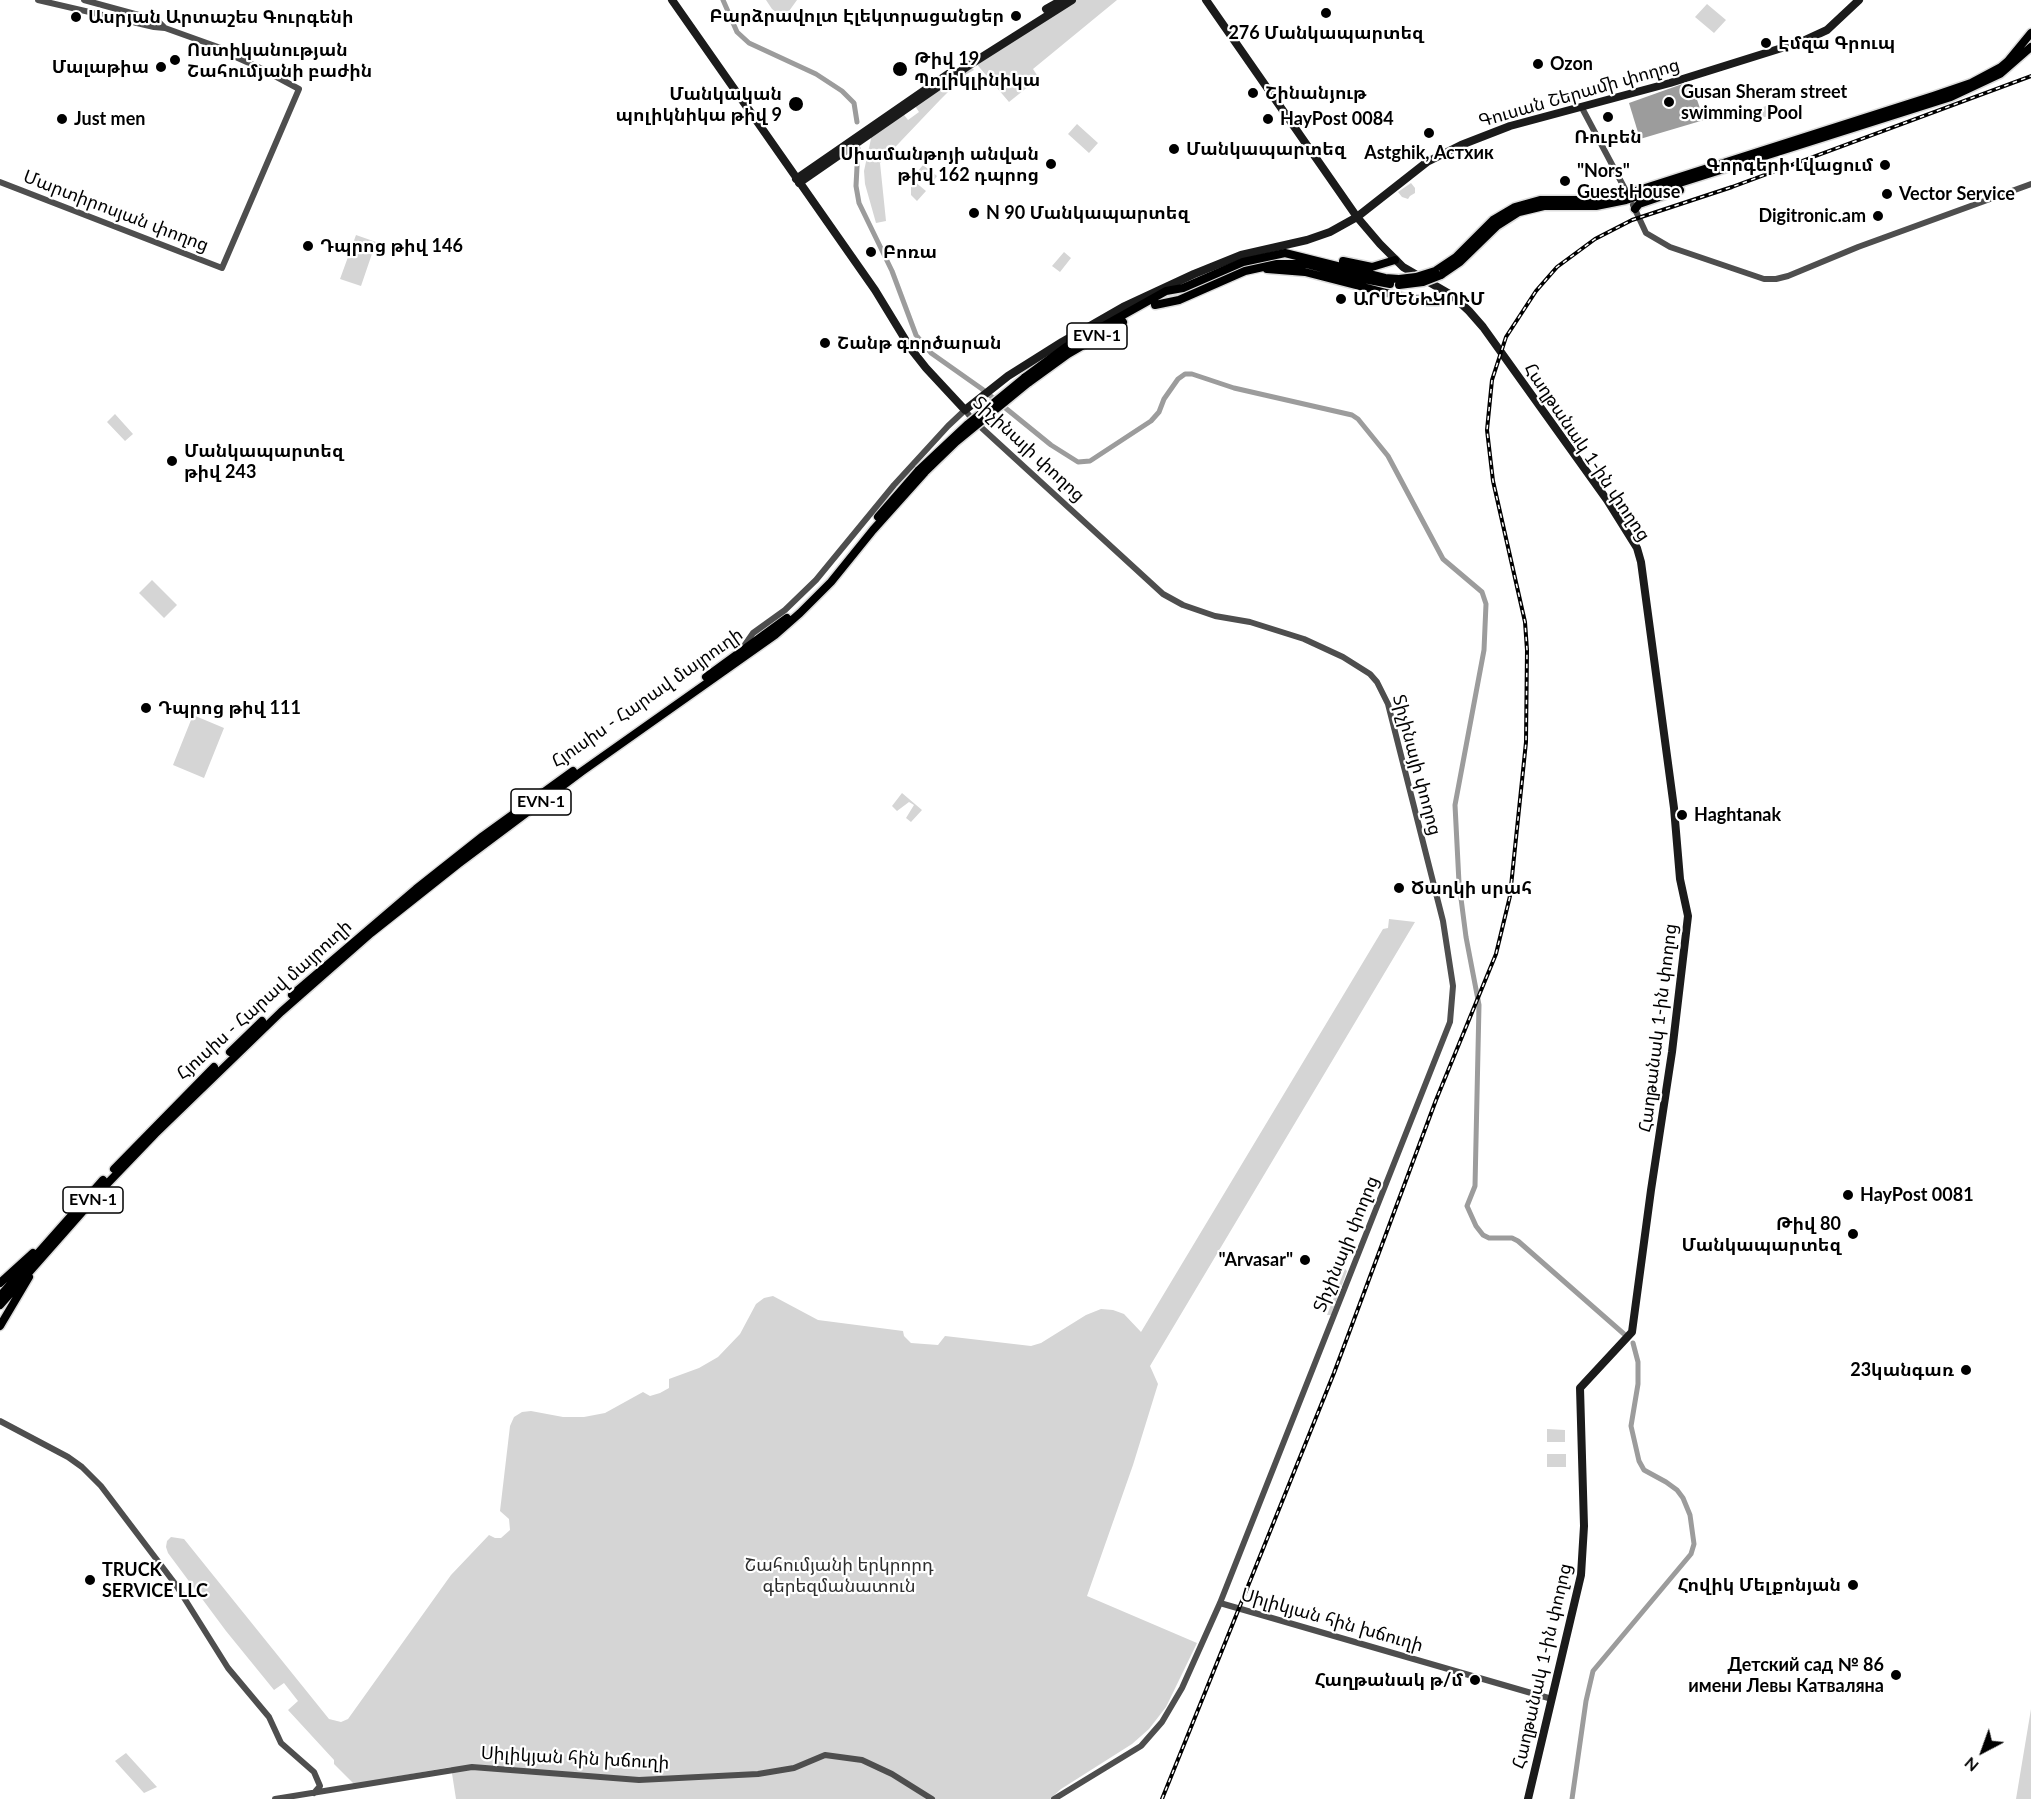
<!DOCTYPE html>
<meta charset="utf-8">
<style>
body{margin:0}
#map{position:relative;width:2031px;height:1799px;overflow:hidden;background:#fff;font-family:Lato,sans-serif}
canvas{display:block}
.north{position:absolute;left:1953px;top:1721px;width:60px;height:60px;-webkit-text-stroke:4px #fff;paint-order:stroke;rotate:221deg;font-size:16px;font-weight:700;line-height:24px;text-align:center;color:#000}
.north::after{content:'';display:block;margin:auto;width:21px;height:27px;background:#000;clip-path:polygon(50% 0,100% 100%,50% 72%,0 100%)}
</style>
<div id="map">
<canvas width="2031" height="1799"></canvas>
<div class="north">N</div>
</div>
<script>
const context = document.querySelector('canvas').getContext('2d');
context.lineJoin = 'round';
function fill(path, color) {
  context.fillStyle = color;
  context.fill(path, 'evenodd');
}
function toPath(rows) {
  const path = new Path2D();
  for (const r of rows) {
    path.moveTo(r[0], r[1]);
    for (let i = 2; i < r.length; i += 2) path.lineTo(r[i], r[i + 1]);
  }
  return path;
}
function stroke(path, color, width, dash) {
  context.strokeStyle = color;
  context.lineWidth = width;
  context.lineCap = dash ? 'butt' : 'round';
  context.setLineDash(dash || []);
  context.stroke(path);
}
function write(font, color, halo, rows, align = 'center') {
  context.font = font + ' Lato,"Noto Sans Armenian",sans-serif';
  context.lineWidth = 4.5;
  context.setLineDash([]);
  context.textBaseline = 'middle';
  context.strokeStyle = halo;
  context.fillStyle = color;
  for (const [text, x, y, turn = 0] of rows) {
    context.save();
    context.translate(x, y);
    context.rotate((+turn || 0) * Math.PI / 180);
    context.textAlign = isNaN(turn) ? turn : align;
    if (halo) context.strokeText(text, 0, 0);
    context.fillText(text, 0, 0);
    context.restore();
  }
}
fill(toPath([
 [766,0,797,0,784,18,772,9],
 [1077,0,1117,0,1033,69,1039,78,1009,102,974,61],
 [1707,4,1726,20,1714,33,1695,17],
 [969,64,974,70,965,75,940,100,880,163,886,221,876,223,865,184,864,171,872,134,901,111,908,120,919,112,913,103],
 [1775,103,1778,113,1758,119,1754,110],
 [1077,124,1098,143,1089,153,1068,134],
 [923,165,937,176,931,184,917,172],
 [914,181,926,191,917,201,911,195,911,187],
 [1411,183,1415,188,1415,193,1410,196,1408,199,1402,197,1398,192],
 [356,235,376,242,361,286,340,279],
 [1064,252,1071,258,1060,272,1052,266],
 [115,414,133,434,125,441,107,422],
 [152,580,177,605,164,618,139,593],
 [193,715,224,728,204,778,173,765],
 [902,793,922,810,911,822,906,818,914,805,909,802,897,811,892,806],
 [1389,919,1415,922,1150,1366,1158,1384,1133,1465,1087,1596,1197,1643,1166,1707,1149,1729,1132,1744,1061,1789,1050,1799,456,1799,451,1767,354,1784,334,1764,334,1760,288,1710,298,1701,284,1683,274,1690,226,1631,168,1553,166,1547,167,1541,171,1537,184,1539,329,1719,341,1722,348,1719,451,1575,489,1535,495,1538,501,1538,510,1530,509,1519,500,1511,510,1426,514,1417,522,1412,531,1411,563,1417,584,1417,605,1413,643,1392,650,1396,660,1393,669,1388,669,1379,699,1368,718,1357,740,1334,756,1304,764,1298,773,1296,818,1320,903,1331,904,1336,911,1343,938,1345,945,1336,1031,1346,1041,1343,1086,1315,1101,1309,1113,1310,1124,1314,1141,1332,1383,929,1388,928],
 [1345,1269,1347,1271,1331,1315,1327,1315],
 [1547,1429,1565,1430,1565,1442,1547,1442],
 [1547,1454,1566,1454,1566,1467,1547,1467],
 [2031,1709,2031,1799,2016,1799],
 [126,1753,157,1787,144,1793,115,1761]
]), '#d5d5d5');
fill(toPath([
 [1688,82,1692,85,1704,120,1640,139,1629,103]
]), '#9c9c9c');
stroke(toPath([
 [723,0,737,32,749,43,816,74,842,91,854,103,857,122],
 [858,148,856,186,859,203,892,271,916,335,931,353,982,389,1051,445,1078,462,1090,461,1151,421,1159,412,1164,399,1178,379,1185,374,1192,374,1234,388,1352,415,1358,419,1388,456,1443,559,1482,592,1486,604,1484,650,1455,805,1459,883,1466,937,1479,1005,1475,1186,1467,1206,1476,1226,1483,1235,1489,1238,1512,1238,1518,1241,1624,1334],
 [1572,1799,1586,1701,1593,1671,1691,1554,1694,1544,1690,1515,1683,1498,1677,1490,1666,1482,1644,1470,1639,1461,1631,1426,1638,1384,1638,1362,1633,1343]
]), '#9c9c9c', 5);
const trunk = toPath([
 [1635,209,1639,204,1680,190],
 [1343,261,1372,267,1395,260],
 [1267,269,1305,272,1406,298,1427,301,1445,301,1453,296],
 [1435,271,1456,257,1493,220,1515,207,1540,200,1601,200,1617,197,1933,96,1971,83,2001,67,2008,61,2031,33],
 [1441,275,1460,262,1497,226,1519,212,1544,206,1596,206,1626,200,1951,97,2000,74,2031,47],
 [1155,305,1179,300,1245,271,1277,264,1306,264,1358,278,1390,284],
 [1024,378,1066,347,1166,291,1183,288,1243,262,1285,253,1385,278,1399,279],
 [1028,383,1068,354,1123,322],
 [878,517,919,470],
 [706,677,787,618],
 [292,995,416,889,483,836,573,771],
 [230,1052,262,1021],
 [114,1169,214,1067],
 [0,1283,33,1253],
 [0,1296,103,1180],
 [0,1305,106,1185,155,1134,281,1012,371,933,458,864,581,772,775,635,800,613,831,582,873,530,925,472],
 [0,1326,29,1277]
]);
stroke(trunk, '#dbdbdb', 11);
stroke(toPath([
 [84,0,157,20,164,27],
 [1582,108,1625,189],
 [0,182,222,268,299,89,258,67,231,55,232,52,165,28,154,27,38,0],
 [1633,205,1646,233,1670,247,1764,279,1776,279,1788,276,1858,247,2031,184],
 [744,646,753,633,785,610,816,580,894,485,948,426,965,410,972,419,1163,594,1183,605,1215,616,1250,622,1304,639,1343,657,1370,674,1377,682,1388,704,1443,921,1453,986,1450,1022,1220,1603,1182,1688,1162,1722,1141,1746,1054,1799],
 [0,1421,68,1457,82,1467,101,1486,176,1585,228,1668,269,1717,281,1743,314,1772,320,1786,314,1793],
 [1220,1603,1552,1699],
 [275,1799,472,1767,639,1780,758,1774,794,1768,825,1755,862,1760,892,1774,932,1799]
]), '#4e4e4e', 6);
stroke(toPath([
 [672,0,875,290,911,349,926,368,965,410,1008,376,1062,342,1123,307,1194,274,1241,255,1307,240,1330,232,1357,217,1427,162,1461,145,1510,126,1670,83,1801,42,1827,30,1859,0],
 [1206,0,1357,217,1380,244,1403,267,1453,296,1469,311,1483,327,1607,500,1637,548,1641,562,1674,808,1680,879,1688,916,1672,1052,1651,1190,1632,1332,1580,1388,1584,1526,1581,1575,1528,1799],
 [1046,9,1062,0],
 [796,179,948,74],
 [799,183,971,64,1072,0]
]), '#1b1b1b', 8);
stroke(trunk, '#000', 8);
const rail = toPath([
 [1162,1799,1334,1373,1436,1100,1496,954,1510,896,1526,742,1527,650,1525,622,1493,481,1487,430,1492,380,1506,337,1536,291,1557,267,1595,239,1632,220,1732,187,2031,76]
]);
stroke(rail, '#000', 4);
stroke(rail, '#fff', 1.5, [4.5]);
const trunkBridge = toPath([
 [1399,279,1416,277,1435,271],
 [1399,285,1423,282,1441,275],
 [919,470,968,424,1024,378],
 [925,472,956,442,1028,383]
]);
stroke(trunkBridge, '#dbdbdb', 11, []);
stroke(trunkBridge, '#000', 8);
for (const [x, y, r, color] of [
 [1326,13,6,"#000"],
 [1016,16,6,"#000"],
 [76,17,6,"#000"],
 [1766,43,6,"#000"],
 [175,60,6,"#000"],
 [1538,64,6,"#000"],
 [161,67,6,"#000"],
 [900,69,8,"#000"],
 [1253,93,6,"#000"],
 [1669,102,6,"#000"],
 [796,104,8,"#000"],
 [1608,117,6,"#000"],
 [62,119,6,"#000"],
 [1268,119,6,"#000"],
 [1429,133,6,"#000"],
 [1174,149,6,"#000"],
 [1051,164,6,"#000"],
 [1885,165,6,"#000"],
 [1565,181,6,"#000"],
 [1887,194,6,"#000"],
 [974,213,6,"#000"],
 [1878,216,6,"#000"],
 [308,246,6,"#000"],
 [871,252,6,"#000"],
 [1341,299,6,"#000"],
 [825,343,6,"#000"],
 [172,461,6,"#000"],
 [146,708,6,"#000"],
 [1682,815,6,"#000"],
 [1399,888,6,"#000"],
 [1848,1195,6,"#000"],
 [1853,1234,6,"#000"],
 [1305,1260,6,"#000"],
 [1966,1370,6,"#000"],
 [90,1580,6,"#000"],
 [1853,1585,6,"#000"],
 [1896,1675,6,"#000"],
 [1475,1680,6,"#000"]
]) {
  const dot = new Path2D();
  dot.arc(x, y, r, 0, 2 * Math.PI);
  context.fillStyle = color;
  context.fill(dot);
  stroke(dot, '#fff', 2);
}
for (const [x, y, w] of [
 [1097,336,60],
 [541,802,60],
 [93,1200,60]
]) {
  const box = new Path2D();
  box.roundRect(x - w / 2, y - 13, w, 26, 4.5);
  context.fillStyle = '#fff';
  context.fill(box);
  stroke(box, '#000', 1.5);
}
write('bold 16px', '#000', null, [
 ["EVN-1",1097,336],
 ["EVN-1",541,802],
 ["EVN-1",93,1200]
]);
write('bold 18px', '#000', '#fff', [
 ["Բարձրավոլտ Էլեկտրացանցեր",1004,16,"right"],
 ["Ասրյան Արտաշես Գուրգենի",88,17],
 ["276 Մանկապարտեզ",1326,33,"center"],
 ["Էմզա Գրուպ",1778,43],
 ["Ոստիկանության",187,50],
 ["Շահումյանի բաժին",187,71],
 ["Թիվ 19",914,59],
 ["Պոլիկլինիկա",914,80],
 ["Ozon",1550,64],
 ["Մալաթիա",149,67,"right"],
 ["Gusan Sheram street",1681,92],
 ["swimming Pool",1681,113],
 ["Շինանյութ",1265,93],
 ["Մանկական",782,94,"right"],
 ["պոլիկնիկա թիվ 9",782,115,"right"],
 ["Just men",74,119],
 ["HayPost 0084",1280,119],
 ["Ռուբեն",1608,137,"center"],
 ["Մանկապարտեզ",1186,149],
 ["Astghik, Астхик",1429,153,"center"],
 ["Սիամանթոյի անվան",1039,154,"right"],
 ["թիվ 162 դպրոց",1039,175,"right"],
 ["Գորգերի Լվացում",1873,165,"right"],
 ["\"Nors\"",1577,171],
 ["Guest House",1577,192],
 ["Vector Service",1899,194],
 ["N 90 Մանկապարտեզ",986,213],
 ["Digitronic.am",1866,216,"right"],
 ["Դպրոց թիվ 146",320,246],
 ["Բոռա",883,252],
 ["ԱՐՄԵՆԻԿՈՒՄ",1353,299],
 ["Շանթ գործարան",837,343],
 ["Մանկապարտեզ",184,451],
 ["թիվ 243",184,472],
 ["Դպրոց թիվ 111",158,708],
 ["Haghtanak",1694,815],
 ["Ծաղկի սրահ",1411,888],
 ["HayPost 0081",1860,1195],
 ["Թիվ 80",1841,1224,"right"],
 ["Մանկապարտեզ",1841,1245,"right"],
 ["\"Arvasar\"",1293,1260,"right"],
 ["23կանգառ",1954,1370,"right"],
 ["TRUCK",102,1570],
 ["SERVICE LLC",102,1591],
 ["Հովիկ Մելքոնյան",1841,1585,"right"],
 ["Детский сад № 86",1884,1665,"right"],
 ["имени Левы Катваляна",1884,1686,"right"],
 ["Հաղթանակ թ/մ",1463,1680,"right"]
], 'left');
write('18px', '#000', '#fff', [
 ["Գուսան Շերամի փողոց",1579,93,-16],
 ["Մարտիրոսյան փողոց",116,211,21],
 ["Տիչինայի փողոց",1029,449,43],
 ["Հաղթանակ 1-ին փողոց",1587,452,56],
 ["Հյուսիս - Հարավ մայրուղի",647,698,-35],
 ["Տիչինայի փողոց",1417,765,75],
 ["Հյուսիս - Հարավ մայրուղի",264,1000,-42],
 ["Հաղթանակ 1-ին փողոց",1658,1028,-83],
 ["Տիչինայի փողոց",1346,1244,-68],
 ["Սիլիկյան հին խճուղի",1332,1620,16],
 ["Հաղթանակ 1-ին փողոց",1542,1666,-77],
 ["Սիլիկյան հին խճուղի",575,1758,3]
]);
write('18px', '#2c2c2c', '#fff', [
 ["Շահումյանի երկրորդ",839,1565],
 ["գերեզմանատուն",839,1586]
]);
</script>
